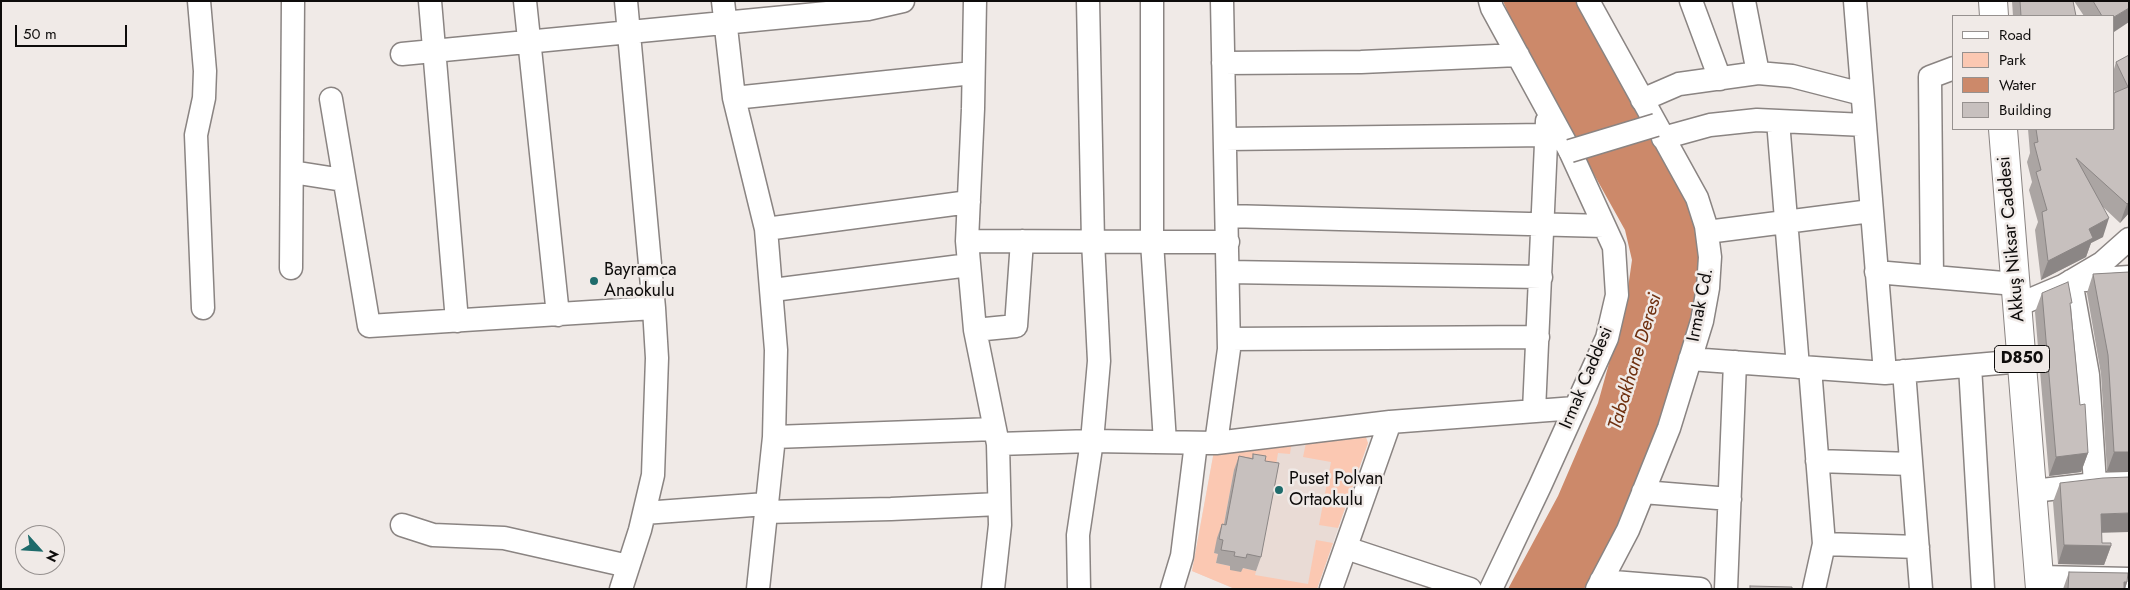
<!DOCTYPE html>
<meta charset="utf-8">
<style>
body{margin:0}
#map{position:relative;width:2130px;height:590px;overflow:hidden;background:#f0eae7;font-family:Jost,sans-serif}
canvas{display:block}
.frame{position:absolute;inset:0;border:2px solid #0e0c0b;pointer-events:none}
.legend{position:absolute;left:1952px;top:15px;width:162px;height:115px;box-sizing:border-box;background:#f0eae7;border:1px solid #96918f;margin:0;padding:6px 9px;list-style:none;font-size:15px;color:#0e0c0b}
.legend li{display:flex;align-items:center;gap:10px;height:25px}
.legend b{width:25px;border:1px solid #96918f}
.north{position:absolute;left:15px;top:525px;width:50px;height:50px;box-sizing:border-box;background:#f0eae7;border:1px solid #96918f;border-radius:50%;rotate:116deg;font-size:14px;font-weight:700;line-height:20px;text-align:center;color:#0e0c0b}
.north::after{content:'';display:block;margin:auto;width:18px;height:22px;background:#1e6b6b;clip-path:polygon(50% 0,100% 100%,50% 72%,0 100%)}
.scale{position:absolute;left:15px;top:25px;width:112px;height:22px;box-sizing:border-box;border:2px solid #0e0c0b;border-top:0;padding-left:6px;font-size:15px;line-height:18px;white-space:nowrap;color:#0e0c0b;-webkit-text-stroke:4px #f0eae7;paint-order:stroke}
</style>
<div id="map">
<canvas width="2130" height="590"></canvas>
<div class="frame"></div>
<ul class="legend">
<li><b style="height:6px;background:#fff"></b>Road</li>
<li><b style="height:14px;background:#fbc8b2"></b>Park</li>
<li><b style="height:14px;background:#cc896a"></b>Water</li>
<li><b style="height:14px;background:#c7c0be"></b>Building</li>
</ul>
<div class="north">N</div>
<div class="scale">50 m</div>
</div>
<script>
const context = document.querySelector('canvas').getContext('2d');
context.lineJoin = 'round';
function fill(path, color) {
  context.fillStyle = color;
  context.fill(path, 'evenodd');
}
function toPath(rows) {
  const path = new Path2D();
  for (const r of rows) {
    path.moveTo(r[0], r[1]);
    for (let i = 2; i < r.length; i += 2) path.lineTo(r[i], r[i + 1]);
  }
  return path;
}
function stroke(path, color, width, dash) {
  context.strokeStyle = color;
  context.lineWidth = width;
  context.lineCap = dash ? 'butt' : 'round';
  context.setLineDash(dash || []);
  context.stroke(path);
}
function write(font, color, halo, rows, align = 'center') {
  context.font = font + ' Jost,sans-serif';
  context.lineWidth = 5;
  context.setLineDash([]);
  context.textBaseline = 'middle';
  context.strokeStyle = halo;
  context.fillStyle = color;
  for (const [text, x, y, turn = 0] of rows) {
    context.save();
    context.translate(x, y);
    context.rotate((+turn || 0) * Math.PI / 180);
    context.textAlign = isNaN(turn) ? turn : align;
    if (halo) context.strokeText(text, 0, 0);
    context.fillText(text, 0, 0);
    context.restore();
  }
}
fill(toPath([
 [1353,431,1368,443,1317,589,1235,589,1192,571,1214,451]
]), '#e9dbd5');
fill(toPath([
 [1365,434,1368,443,1338,528,1319,525,1331,462,1303,457,1307,438],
 [1292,440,1290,454,1278,453,1274,477,1234,470,1221,539,1214,553,1218,554,1216,563,1230,566,1230,570,1242,568,1256,571,1255,575,1308,584,1316,540,1333,543,1317,589,1235,589,1192,571,1214,451]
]), '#fbc8b2');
fill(toPath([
 [1503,1,1576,1,1686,202,1695,229,1699,258,1697,286,1691,318,1658,424,1618,525,1584,589,1508,589,1558,496,1598,403,1626,302,1632,260,1625,230,1523,47]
]), '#cc896a');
const minor = toPath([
 [199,1,205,71,204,98,196,135,203,308],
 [430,1,457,321],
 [525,1,558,315],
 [723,1,734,98,766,229,776,350,774,437,758,589],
 [975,1,973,109,967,241,975,330,998,444,1000,525,993,589],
 [1152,1,1152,242,1165,442],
 [1490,1,1492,8,1570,151,1614,247,1617,295,1607,338,1540,486,1491,589],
 [1588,1,1697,198,1706,226,1710,257,1708,288,1702,321,1669,428,1628,530,1597,589],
 [1691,1,1720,79],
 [1744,1,1758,73],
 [1855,1,1885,373],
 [402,54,868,9,903,1],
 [1223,63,1361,62,1518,55],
 [734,98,973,73],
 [331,99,369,326,654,308],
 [1642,100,1679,84,1758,73,1792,76,1862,94],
 [1778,121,1798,367],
 [1663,138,1710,125,1757,120,1865,125],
 [1225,139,1547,135],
 [292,172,343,180],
 [1227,216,1604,226],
 [766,229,969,202],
 [1707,232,1871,211],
 [967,241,1228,242],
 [291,268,293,1],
 [1228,272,1541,277],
 [1876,272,2015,284],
 [1932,277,1930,77,1954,68],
 [773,290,969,265],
 [2018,305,2063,286,2102,263,2129,239],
 [975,330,1016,326,1022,241],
 [1229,339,1538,337],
 [1690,359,1885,373,2022,361],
 [1970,366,1983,589],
 [1810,368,1824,544,1814,589],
 [1904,371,1921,589],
 [1534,411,1547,121],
 [774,437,995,429],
 [1216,443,1229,349,1222,1],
 [998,444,1092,441,1216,443,1390,422,1575,408],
 [1817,461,1911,464],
 [2095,484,2088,375,2071,281,2129,277],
 [2033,491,2095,484,2129,483],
 [1643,492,1730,499],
 [765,512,891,509,999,504],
 [644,513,766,504],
 [402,525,433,535,504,538,628,566],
 [1824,544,1918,547],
 [1346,548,1470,589],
 [2040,577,2129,579],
 [1601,581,1700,589],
 [621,589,640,530,653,475,657,358,654,308,626,1],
 [1079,589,1078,535,1092,441,1099,361,1093,241,1088,1],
 [1172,589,1182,556,1196,443],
 [1331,589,1390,422],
 [1726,589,1735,362]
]);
const major = toPath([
 [1993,1,1994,16],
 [2003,129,2040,589]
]);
stroke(minor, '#8a8482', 25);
stroke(major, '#8a8482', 30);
stroke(minor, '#fff', 22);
stroke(major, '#fff', 28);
const minorBridge = toPath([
 [1570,151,1656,125]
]);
stroke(minorBridge, '#8a8482', 25, []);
stroke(minorBridge, '#fff', 22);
fill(toPath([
 [2012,1,2073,1,2076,16,2013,16],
 [2074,1,2129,1,2114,16,2084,16],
 [2129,55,2129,213,2120,223,2103,207,2103,237,2091,243,2086,257,2041,280,2035,230,2038,222,2029,190,2032,182,2027,162,2030,153,2028,129,2114,129,2115,93,2114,90,2114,69,2116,62],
 [2129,272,2129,471,2107,471,2101,374,2087,293,2093,274],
 [2042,293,2071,306,2080,405,2088,453,2081,472,2049,476,2035,312],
 [1253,454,1265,461,1261,557,1256,571,1243,568,1241,572,1230,570,1230,566,1216,563,1218,554,1214,553,1217,538,1222,524,1224,524,1234,470,1239,456,1252,458],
 [2060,483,2129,532,2102,532,2102,543,2111,546,2104,565,2058,564,2053,502],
 [2069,572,2127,582,2125,589,2063,589]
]), '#aba5a3');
fill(toPath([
 [2129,8,2129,22,2114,32,2114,17],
 [2129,202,2129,213,2120,223,2127,204],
 [2109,218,2103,237,2091,243,2086,257,2041,280,2048,261,2089,229],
 [2114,452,2129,452,2129,471,2107,471],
 [2088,453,2081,472,2049,476,2056,457],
 [2129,513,2129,532,2095,533,2101,514],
 [2064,545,2111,546,2104,565,2058,564],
 [2124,582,2127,582,2125,589,2122,589]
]), '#8b8685');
const building = toPath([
 [2020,1,2073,1,2076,16,2021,16,2020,1],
 [2093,1,2129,1,2129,8,2114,17,2114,16,2102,16,2093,1],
 [2129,55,2129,202,2127,204,2076,158,2109,218,2089,229,2093,238,2048,261,2042,212,2047,210,2036,172,2041,170,2034,143,2038,142,2036,129,2114,129,2114,93,2128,87,2116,62,2129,55],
 [2129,272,2129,452,2114,452,2108,355,2093,274,2129,272],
 [2068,282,2072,303,2070,303,2080,405,2085,404,2088,453,2056,457,2042,293,2068,282],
 [1253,454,1266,456,1265,461,1279,463,1261,557,1247,554,1246,558,1234,556,1235,552,1221,550,1223,540,1219,539,1222,524,1226,525,1239,456,1253,459,1253,454],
 [2129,477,2129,513,2101,514,2102,543,2111,543,2111,546,2064,545,2060,483,2103,478,2129,477],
 [2069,572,2128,573,2127,582,2124,582,2124,589,2068,589,2069,572],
 [1750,586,1792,587,1792,589,1750,589,1750,586]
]);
fill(building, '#c7c0be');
stroke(building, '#8b8685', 1);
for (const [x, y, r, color] of [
 [594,281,5,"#1e6b6b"],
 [1279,490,5,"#1e6b6b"]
]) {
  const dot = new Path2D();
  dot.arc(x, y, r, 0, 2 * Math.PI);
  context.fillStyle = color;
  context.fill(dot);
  stroke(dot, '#f0eae7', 2);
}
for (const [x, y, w] of [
 [2022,359,55]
]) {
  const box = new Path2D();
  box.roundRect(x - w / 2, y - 13.5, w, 27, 4);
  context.fillStyle = '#f0eae7';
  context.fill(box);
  stroke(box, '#0e0c0b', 1);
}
write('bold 16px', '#0e0c0b', null, [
 ["D850",2022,359]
]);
write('18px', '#0e0c0b', '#f0eae7', [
 ["Akkuş Niksar Caddesi",2012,239,-95],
 ["Irmak Cd.",1701,305,-79],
 ["Irmak Caddesi",1587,378,-67]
]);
write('18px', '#0e0c0b', '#f0eae7', [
 ["Bayramca",604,271],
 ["Anaokulu",604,292],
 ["Puset Polvan",1289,480],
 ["Ortaokulu",1289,501]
], 'left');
write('italic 19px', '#6e2f0e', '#f0eae7', [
 ["Tabakhane Deresi",1636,362,-73]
]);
</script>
